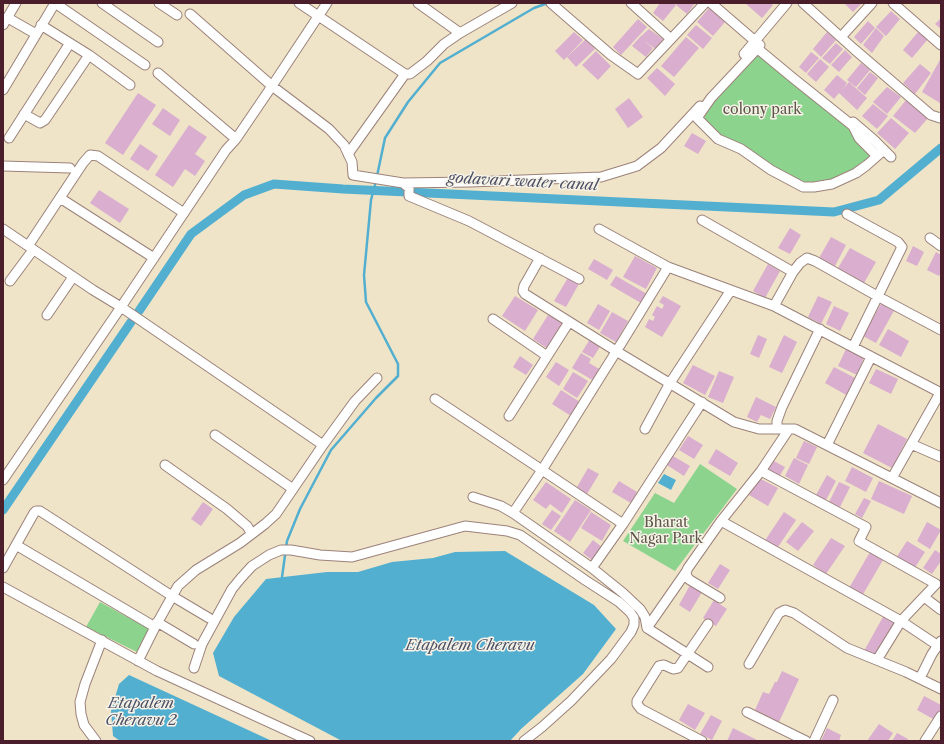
<!DOCTYPE html>
<style>
body{margin:0}
#map{position:relative;width:944px;height:744px;overflow:hidden;background:#efe4c8;font-family:"Libre Caslon Text",serif}
canvas{display:block}
.frame{position:absolute;inset:0;border:4px solid #4a1f2b;pointer-events:none}
</style>
<div id="map">
<canvas width="944" height="744"></canvas>
<div class="frame"></div>
</div>
<script>
const context = document.querySelector('canvas').getContext('2d');
context.lineJoin = 'round';
function fill(path, color) {
  context.fillStyle = color;
  context.fill(path, 'evenodd');
}
function toPath(rows) {
  const path = new Path2D();
  for (const r of rows) {
    path.moveTo(r[0], r[1]);
    for (let i = 2; i < r.length; i += 2) path.lineTo(r[i], r[i + 1]);
  }
  return path;
}
function stroke(path, color, width, dash) {
  context.strokeStyle = color;
  context.lineWidth = width;
  context.lineCap = dash ? 'butt' : 'round';
  context.setLineDash(dash || []);
  context.stroke(path);
}
function write(font, color, halo, rows, align = 'center') {
  context.font = font + ' "Libre Caslon Text",serif';
  context.lineWidth = 3;
  context.setLineDash([]);
  context.textBaseline = 'middle';
  context.strokeStyle = halo;
  context.fillStyle = color;
  for (const [text, x, y, turn = 0] of rows) {
    context.save();
    context.translate(x, y);
    context.rotate((+turn || 0) * Math.PI / 180);
    context.textAlign = isNaN(turn) ? turn : align;
    if (halo) context.strokeText(text, 0, 0);
    context.fillText(text, 0, 0);
    context.restore();
  }
}
fill(toPath([
 [757,50,850,124,875,156,870,161,833,182,804,184,726,140,706,125,704,118,713,100],
 [700,464,737,489,675,571,623,541,655,493,674,503],
 [100,602,149,629,137,652,86,627]
]), '#8cd38e');
fill(toPath([
 [664,474,676,480,671,490,658,483],
 [505,551,594,605,616,629,583,674,521,729,510,741,342,741,219,676,213,653,234,617,266,579,327,572,358,572,392,562,433,558,455,552],
 [129,675,272,741,120,741,113,736,111,711,119,684]
]), '#52afd0');
stroke(toPath([
 [377,176,385,138,408,102,440,63,534,8,548,3],
 [282,577,287,541,300,509,331,450,376,398,398,376,398,364,366,302,364,275,371,200,376,181]
]), '#52afd0', 2.5);
stroke(toPath([
 [139,311,191,234,244,195,274,184,343,189,834,212,879,200,941,148],
 [3,510,131,322]
]), '#52afd0', 9);
fill(toPath([
 [660,3,673,3,676,5,663,21,653,13],
 [677,3,695,3,687,14,676,5],
 [745,3,770,3,773,5,762,18],
 [844,3,862,3,853,12],
 [709,8,725,22,713,36,697,22],
 [891,11,900,19,886,36,876,27],
 [941,18,941,29,935,24],
 [638,19,647,27,621,55,613,47],
 [868,21,875,28,861,44,854,37],
 [696,25,712,38,703,49,687,35],
 [876,28,884,36,872,53,863,45],
 [649,29,663,39,656,49,644,41,653,48,646,57,632,46,640,37],
 [574,32,583,40,564,60,555,51],
 [827,32,836,40,821,57,813,49],
 [918,32,928,39,912,58,903,50],
 [686,37,699,48,674,77,661,66],
 [586,39,595,49,576,67,567,57],
 [836,43,843,49,830,64,822,58],
 [845,50,852,57,839,72,831,65],
 [596,51,611,66,598,80,582,65],
 [811,52,819,58,806,73,799,67],
 [941,58,941,101,940,103,922,92],
 [820,59,829,67,816,82,807,74],
 [861,63,870,70,856,87,847,80],
 [920,64,931,73,915,94,903,83],
 [657,68,675,84,665,96,647,78],
 [870,72,878,78,865,95,857,88],
 [837,75,847,83,842,90,849,82,867,98,857,110,839,93,834,99,824,90],
 [887,87,901,97,887,114,873,102],
 [138,93,156,105,123,155,105,143],
 [629,98,643,117,628,128,615,109],
 [906,100,928,118,915,133,893,116],
 [726,104,730,106,727,112,722,109],
 [873,104,888,116,877,129,862,116],
 [163,108,180,120,170,136,152,124],
 [891,118,909,133,895,149,877,133],
 [189,125,207,137,195,154,205,161,195,176,185,169,173,187,155,175],
 [692,133,706,141,698,154,684,146],
 [140,144,158,156,148,171,130,159],
 [99,190,129,209,120,223,90,203],
 [790,228,801,235,790,254,778,248],
 [831,237,846,245,835,266,819,258],
 [913,246,924,252,917,266,906,261],
 [850,248,876,262,864,283,838,268],
 [936,252,941,255,941,272,939,276,927,270],
 [635,256,657,268,646,289,623,277],
 [594,259,613,270,607,280,588,269],
 [768,264,780,271,765,298,753,291],
 [569,276,580,282,566,307,554,301],
 [616,276,647,294,641,303,610,285],
 [515,296,538,310,525,331,502,316],
 [663,296,681,306,662,337,645,327,649,319,653,321,655,317,652,315,657,306,662,309,664,305,659,302],
 [818,296,832,302,821,324,808,317],
 [882,302,895,309,876,343,863,336],
 [598,304,610,311,599,330,587,323],
 [834,306,849,313,840,331,826,324],
 [612,312,628,321,616,342,600,333],
 [548,315,564,324,548,349,533,339],
 [888,329,909,341,901,357,879,345],
 [758,335,767,339,759,358,750,354],
 [784,335,797,342,782,373,769,367],
 [590,339,601,345,593,358,582,352],
 [846,349,864,357,857,375,838,366],
 [581,353,591,359,589,363,601,370,594,381,572,368],
 [520,356,533,365,526,375,513,367],
 [556,362,569,370,559,386,546,377],
 [693,365,715,376,705,395,683,383],
 [834,367,857,379,848,396,825,383],
 [876,369,898,379,891,394,869,383],
 [719,371,734,377,723,403,708,397],
 [573,372,588,381,577,398,563,389],
 [561,390,580,402,571,416,552,404],
 [756,397,776,407,770,419,761,415,757,422,747,417],
 [878,424,907,439,892,468,863,453],
 [688,436,703,445,694,459,679,450],
 [804,441,817,447,809,464,796,458],
 [716,449,738,463,730,476,708,463],
 [673,456,690,466,684,476,667,465],
 [794,458,808,465,799,484,785,476],
 [772,460,785,467,779,477,767,470],
 [852,467,873,478,866,492,845,481],
 [588,468,599,474,587,494,577,487],
 [827,475,836,481,826,500,816,495],
 [759,478,778,488,768,506,749,495],
 [619,481,637,492,631,503,612,492],
 [879,481,912,496,904,514,871,499],
 [546,482,571,499,562,513,550,504,546,509,533,500],
 [839,482,850,487,840,507,829,502],
 [864,498,871,501,862,518,855,514],
 [575,500,591,510,570,542,554,531],
 [203,502,213,509,201,526,191,519],
 [552,510,561,516,551,530,542,524],
 [591,512,611,525,602,541,581,528],
 [784,512,796,520,776,550,764,542],
 [802,522,814,531,798,551,786,542],
 [927,522,941,530,930,549,917,541],
 [831,538,845,546,826,574,813,565],
 [593,540,602,547,592,560,583,553],
 [907,541,925,552,914,569,896,558],
 [935,550,941,554,941,561,932,574,923,568],
 [870,552,883,560,862,596,849,588],
 [720,564,730,570,718,589,708,583],
 [690,585,702,592,690,612,679,605],
 [714,600,727,609,716,626,703,618],
 [884,615,896,622,876,658,864,651],
 [782,671,799,679,779,722,755,710,763,692,769,694,775,682,777,682],
 [924,696,941,705,941,709,935,720,917,710],
 [688,704,705,713,695,730,679,720],
 [711,715,722,721,712,740,700,734],
 [879,724,893,733,888,741,867,741],
 [733,728,759,741,727,741],
 [827,728,841,735,839,741,821,741],
 [897,733,908,739,907,741,892,741]
]), '#d9aece');
const minor = toPath([
 [55,3,145,65],
 [102,3,158,42],
 [159,3,177,15],
 [299,3,405,74,410,74,427,61,444,44,460,33,512,3],
 [418,3,460,33],
 [551,3,611,55,638,74,705,3],
 [631,3,671,39],
 [711,3,755,41,744,54],
 [803,3,854,49,931,115,940,118,941,117],
 [893,3,941,45],
 [190,14,272,86,329,129,344,145,352,162,353,175,403,183,409,188,409,196,469,221,579,279],
 [8,18,36,34],
 [3,25,16,3],
 [41,25,89,55,130,85],
 [841,37,872,3],
 [760,45,755,41,787,3],
 [158,73,236,139],
 [3,90,55,3],
 [24,114,40,123,45,120,89,55],
 [853,122,874,140,891,157],
 [9,138,70,43],
 [348,154,405,74],
 [877,156,859,138,853,126,793,78,758,49,756,50,711,98,697,118,718,139,741,149,771,170,803,187,814,187,832,184,856,173,867,165,884,150],
 [3,166,70,168],
 [403,183,470,182,601,177,637,166,661,148,700,106],
 [60,198,154,258],
 [847,214,898,242,902,247,853,347],
 [702,220,793,272],
 [3,229,93,290,121,307,226,150,236,139,272,86,327,3],
 [599,229,668,267,774,306,941,393],
 [930,238,941,246],
 [28,246,83,163,90,155,98,156,184,213],
 [540,258,524,286,523,291,525,294,616,351,734,422,759,429,795,429,941,503],
 [668,267,624,339,542,470,623,524,702,402],
 [10,281,33,250],
 [774,306,793,272,800,263,807,258,815,261,879,297,941,330],
 [47,315,73,277],
 [493,319,547,356],
 [435,399,542,470,513,513,592,568,623,593,640,609,645,617,647,628,708,667],
 [509,416,569,322],
 [645,429,670,383,731,290],
 [777,429,777,421,782,407,820,329],
 [215,435,293,489],
 [911,444,941,457],
 [827,445,871,357],
 [165,465,227,509,247,526,252,534],
 [892,478,940,393],
 [3,480,121,307,323,445],
 [473,497,501,506,513,513],
 [721,521,901,621,936,584,859,541,866,527,761,471],
 [16,545,155,627],
 [3,568,34,513,36,511,40,511,172,596,209,618],
 [592,568,623,524],
 [3,587,157,671,310,741],
 [924,597,941,610],
 [720,598,690,580,687,577,686,572,688,568,721,521,761,471,789,429],
 [157,622,194,644],
 [647,628,686,572],
 [877,660,901,621,937,645],
 [138,661,155,627,178,586,196,570,240,543,265,524,276,514,323,445,355,401,377,378],
 [749,664,779,613,785,610,794,613,847,648,906,672,941,689],
 [194,668,202,644,232,589,241,578,252,566,269,555,281,550,291,550,320,555,352,557,465,526,507,531,520,535,585,580,619,602,630,612,634,618,634,625,631,632,611,659,571,701,542,727,524,741],
 [920,678,932,654,941,641],
 [747,712,806,741],
 [96,741,84,725,81,714,80,702,85,684,102,640],
 [702,741,641,709,637,704,637,701,659,666,664,665,673,669,678,668,708,624],
 [814,741,833,700],
 [925,741,941,716]
]);
stroke(minor, '#9c827a', 11);
stroke(minor, '#fff', 9);
write('14px', '#5e5549', '#f7f3e8', [
 ["colony park",762,110],
 ["Bharat",666,523],
 ["Nagar Park",666,539]
]);
write('italic 15px', '#4d5165', '#f7f3e8', [
 ["godavari water canal",523,182,3],
 ["Etapalem Cheravu",470,646],
 ["Etapalem",141,704],
 ["Cheravu 2",141,721]
]);
</script>
